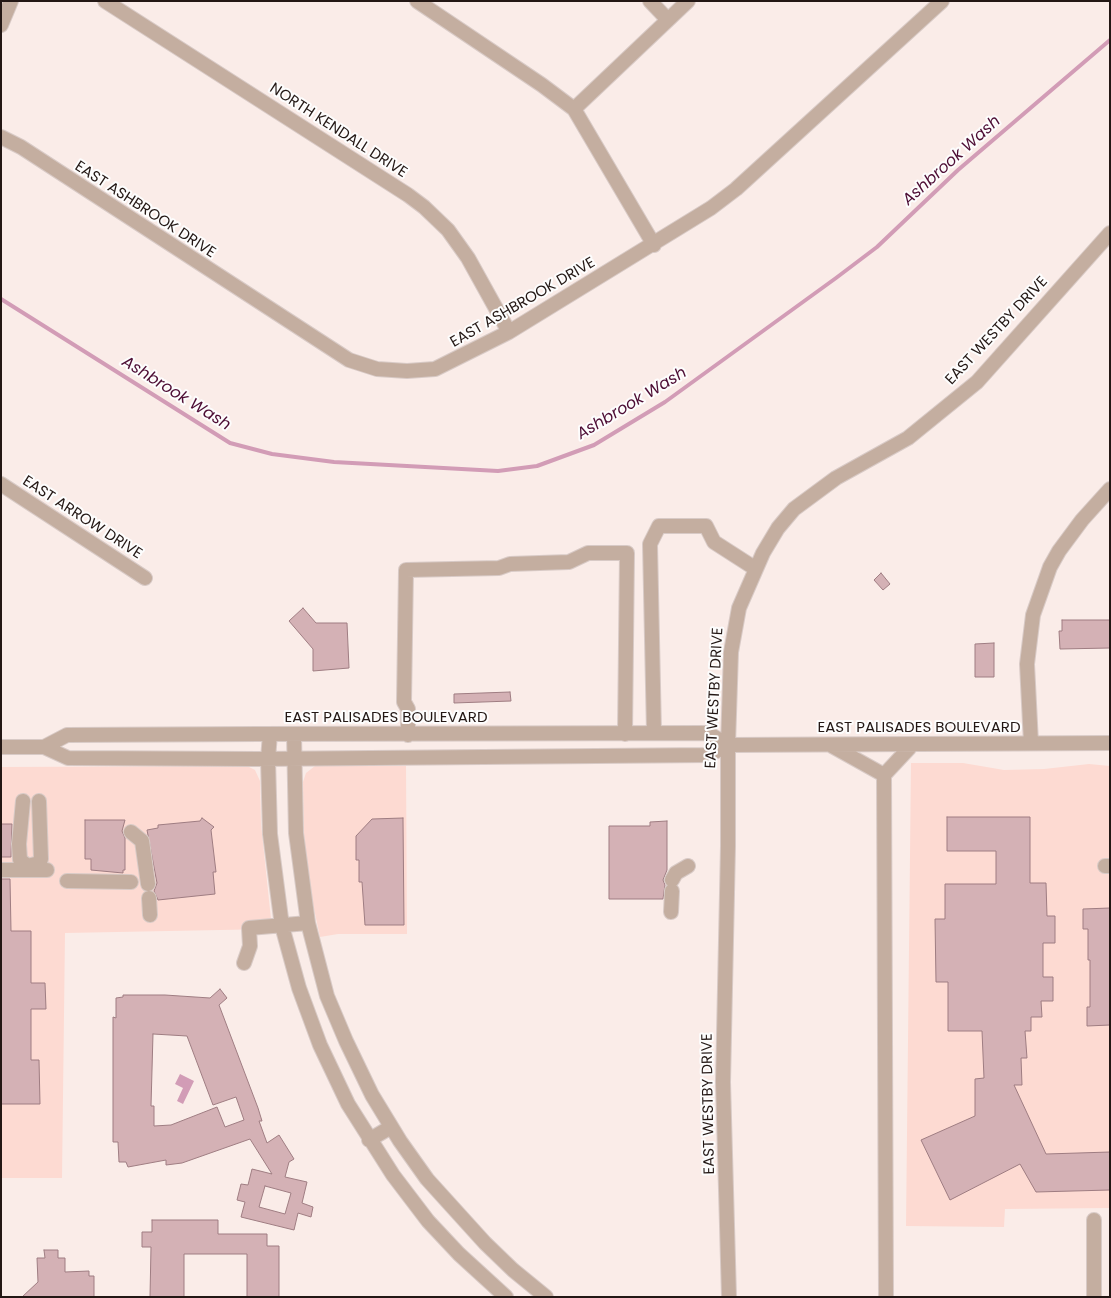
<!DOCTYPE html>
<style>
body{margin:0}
#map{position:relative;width:1111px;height:1298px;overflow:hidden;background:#faece8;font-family:Poppins,sans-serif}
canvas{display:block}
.frame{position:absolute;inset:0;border:2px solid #231714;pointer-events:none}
</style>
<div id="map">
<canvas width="1111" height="1298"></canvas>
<div class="frame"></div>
</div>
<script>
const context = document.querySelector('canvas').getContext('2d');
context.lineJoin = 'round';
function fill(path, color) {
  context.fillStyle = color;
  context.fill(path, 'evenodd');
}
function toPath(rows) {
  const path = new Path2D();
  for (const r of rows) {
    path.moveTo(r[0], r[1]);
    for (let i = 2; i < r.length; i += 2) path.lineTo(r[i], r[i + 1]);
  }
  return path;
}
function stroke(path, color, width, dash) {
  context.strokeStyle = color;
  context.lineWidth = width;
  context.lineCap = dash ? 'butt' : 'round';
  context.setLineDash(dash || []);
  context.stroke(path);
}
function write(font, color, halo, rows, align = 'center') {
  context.font = font + ' Poppins,sans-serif';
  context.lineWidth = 4;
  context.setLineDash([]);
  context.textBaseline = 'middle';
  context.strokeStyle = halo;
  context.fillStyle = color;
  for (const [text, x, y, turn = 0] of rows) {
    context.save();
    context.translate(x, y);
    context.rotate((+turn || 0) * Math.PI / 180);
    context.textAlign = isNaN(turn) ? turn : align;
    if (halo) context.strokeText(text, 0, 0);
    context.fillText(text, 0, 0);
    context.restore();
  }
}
fill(toPath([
 [911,763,963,763,1004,770,1044,769,1089,764,1110,766,1110,1208,1005,1209,1004,1227,906,1226],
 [247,766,255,770,260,781,261,824,272,929,65,933,62,1178,1,1178,1,767],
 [315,766,406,766,407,934,338,934,320,937,307,876,304,833,303,782,306,773]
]), '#fddad2');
fill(toPath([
 [180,1074,194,1081,183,1104,177,1101,183,1088,175,1084]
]), '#d29cb6');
stroke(toPath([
 [1,299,230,443,272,454,334,462,498,471,537,466,594,445,665,402,836,278,877,247,958,170,1110,40]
]), '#d29cb6', 4);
const building = toPath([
 [881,573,890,584,883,590,874,580,881,573],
 [303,608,316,623,347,623,349,668,313,671,313,649,289,621,303,608],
 [1062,620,1110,620,1110,648,1060,649,1059,631,1062,631,1062,620],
 [994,643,994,677,975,677,975,644,994,643],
 [510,692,511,701,454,703,454,694,510,692],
 [947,817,1030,817,1030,883,1046,883,1047,916,1055,916,1055,943,1043,943,1043,977,1053,977,1053,1001,1041,1001,1042,1017,1031,1017,1031,1031,1025,1031,1027,1058,1021,1058,1022,1085,1014,1085,1046,1154,1110,1152,1110,1190,1036,1192,1020,1164,950,1200,921,1140,975,1116,975,1079,984,1078,982,1031,948,1031,948,982,936,982,935,919,945,919,945,884,996,884,996,851,947,851,947,817],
 [202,818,214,827,211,830,216,872,213,872,215,894,158,900,154,891,157,883,147,830,158,828,158,825,200,821,202,818],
 [403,818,404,925,365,925,362,882,359,882,359,860,356,860,356,836,372,819,403,818],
 [85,820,125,820,122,831,125,838,125,870,123,870,123,873,91,870,91,859,85,859,85,820],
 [667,821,667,870,663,880,665,885,663,899,609,899,609,826,650,826,650,822,667,821],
 [1,824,12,824,11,857,1,857,1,824],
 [1,879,10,879,11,931,31,931,31,983,45,983,46,1009,31,1009,31,1060,39,1060,40,1104,1,1104,1,879],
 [1110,908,1110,1025,1087,1026,1087,1007,1090,1007,1090,960,1088,960,1088,929,1083,929,1083,909,1110,908],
 [220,989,227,998,219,1005,258,1108,262,1121,259,1121,267,1143,279,1135,294,1159,289,1162,285,1177,307,1182,302,1203,313,1207,311,1217,298,1213,294,1230,241,1217,245,1202,237,1200,241,1184,248,1185,252,1169,272,1174,250,1139,182,1163,166,1165,166,1160,128,1167,126,1162,119,1162,118,1142,113,1142,113,1017,116,1018,116,998,123,997,123,995,165,995,210,998,220,989],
 [153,1034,187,1036,213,1105,236,1097,244,1120,225,1127,217,1107,171,1125,154,1126,154,1106,151,1106,153,1034],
 [265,1186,291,1193,285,1214,259,1207,265,1186],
 [152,1220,218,1220,218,1234,267,1234,267,1246,279,1246,279,1297,247,1297,247,1254,184,1254,184,1297,150,1297,151,1247,142,1247,142,1232,152,1232,152,1220],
 [44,1250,58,1250,58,1258,65,1258,65,1272,89,1271,89,1276,94,1276,94,1297,22,1297,38,1282,37,1258,45,1258,44,1250]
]);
fill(building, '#d4b1b5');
stroke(building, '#9f7d82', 1);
const minor = toPath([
 [105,1,408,195,424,207,448,230,468,258,509,332],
 [417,1,542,85,574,109,654,245],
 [650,1,668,20],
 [1,25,11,1],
 [574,109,688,1],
 [1,137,21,147,349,360,377,369,407,371,435,369,509,332,711,208,736,189,942,1],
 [1,484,145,578],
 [654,733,650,544,659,526,706,526,714,542,756,569],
 [270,734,268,759,270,834,282,926,299,988,320,1045,348,1104,393,1175,428,1221,459,1254,506,1297],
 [294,734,296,833,308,923,327,996,346,1041,372,1095,400,1141,427,1179,485,1243,513,1270,546,1297],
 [408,735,408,709,404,702,406,570,499,568,510,564,569,562,588,553,627,553,625,734],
 [1031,743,1027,664,1033,615,1050,567,1059,551,1082,520,1110,489],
 [832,746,884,775],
 [1,747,44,747,68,758,258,759,709,755,728,745,1110,743],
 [44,747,67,735,259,734,708,733,728,745],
 [23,801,19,844,20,860,28,866,39,863,41,859,39,801],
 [131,832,142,841,148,884],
 [1105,866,1110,866],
 [1,870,47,870],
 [672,880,676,873,688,866],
 [67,881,131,882],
 [149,898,150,915],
 [671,912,672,891],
 [244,963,250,946,249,928,308,923],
 [369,1140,391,1127],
 [729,1297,723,1082,728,846,728,745,731,652,739,608,763,553,778,528,794,509,836,478,908,438,977,382,1110,233],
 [886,1297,884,775,913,744],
 [1094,1297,1094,1220]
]);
stroke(minor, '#d8cac6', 16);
stroke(minor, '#c4aea0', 14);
write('15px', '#231714', '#fdfdfd', [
 ["NORTH KENDALL DRIVE",338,131,33],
 ["EAST ASHBROOK DRIVE",145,210,33],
 ["EAST ASHBROOK DRIVE",523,303,-30],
 ["EAST WESTBY DRIVE",997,331,-47],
 ["EAST ARROW DRIVE",82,518,33],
 ["EAST WESTBY DRIVE",715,698,-87],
 ["EAST PALISADES BOULEVARD",386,718],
 ["EAST PALISADES BOULEVARD",919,728],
 ["EAST WESTBY DRIVE",709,1104,-91]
]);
write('italic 16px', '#4d0d34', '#fdfdfd', [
 ["Ashbrook Wash",952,161,-42],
 ["Ashbrook Wash",176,394,32],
 ["Ashbrook Wash",632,404,-31]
]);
</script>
